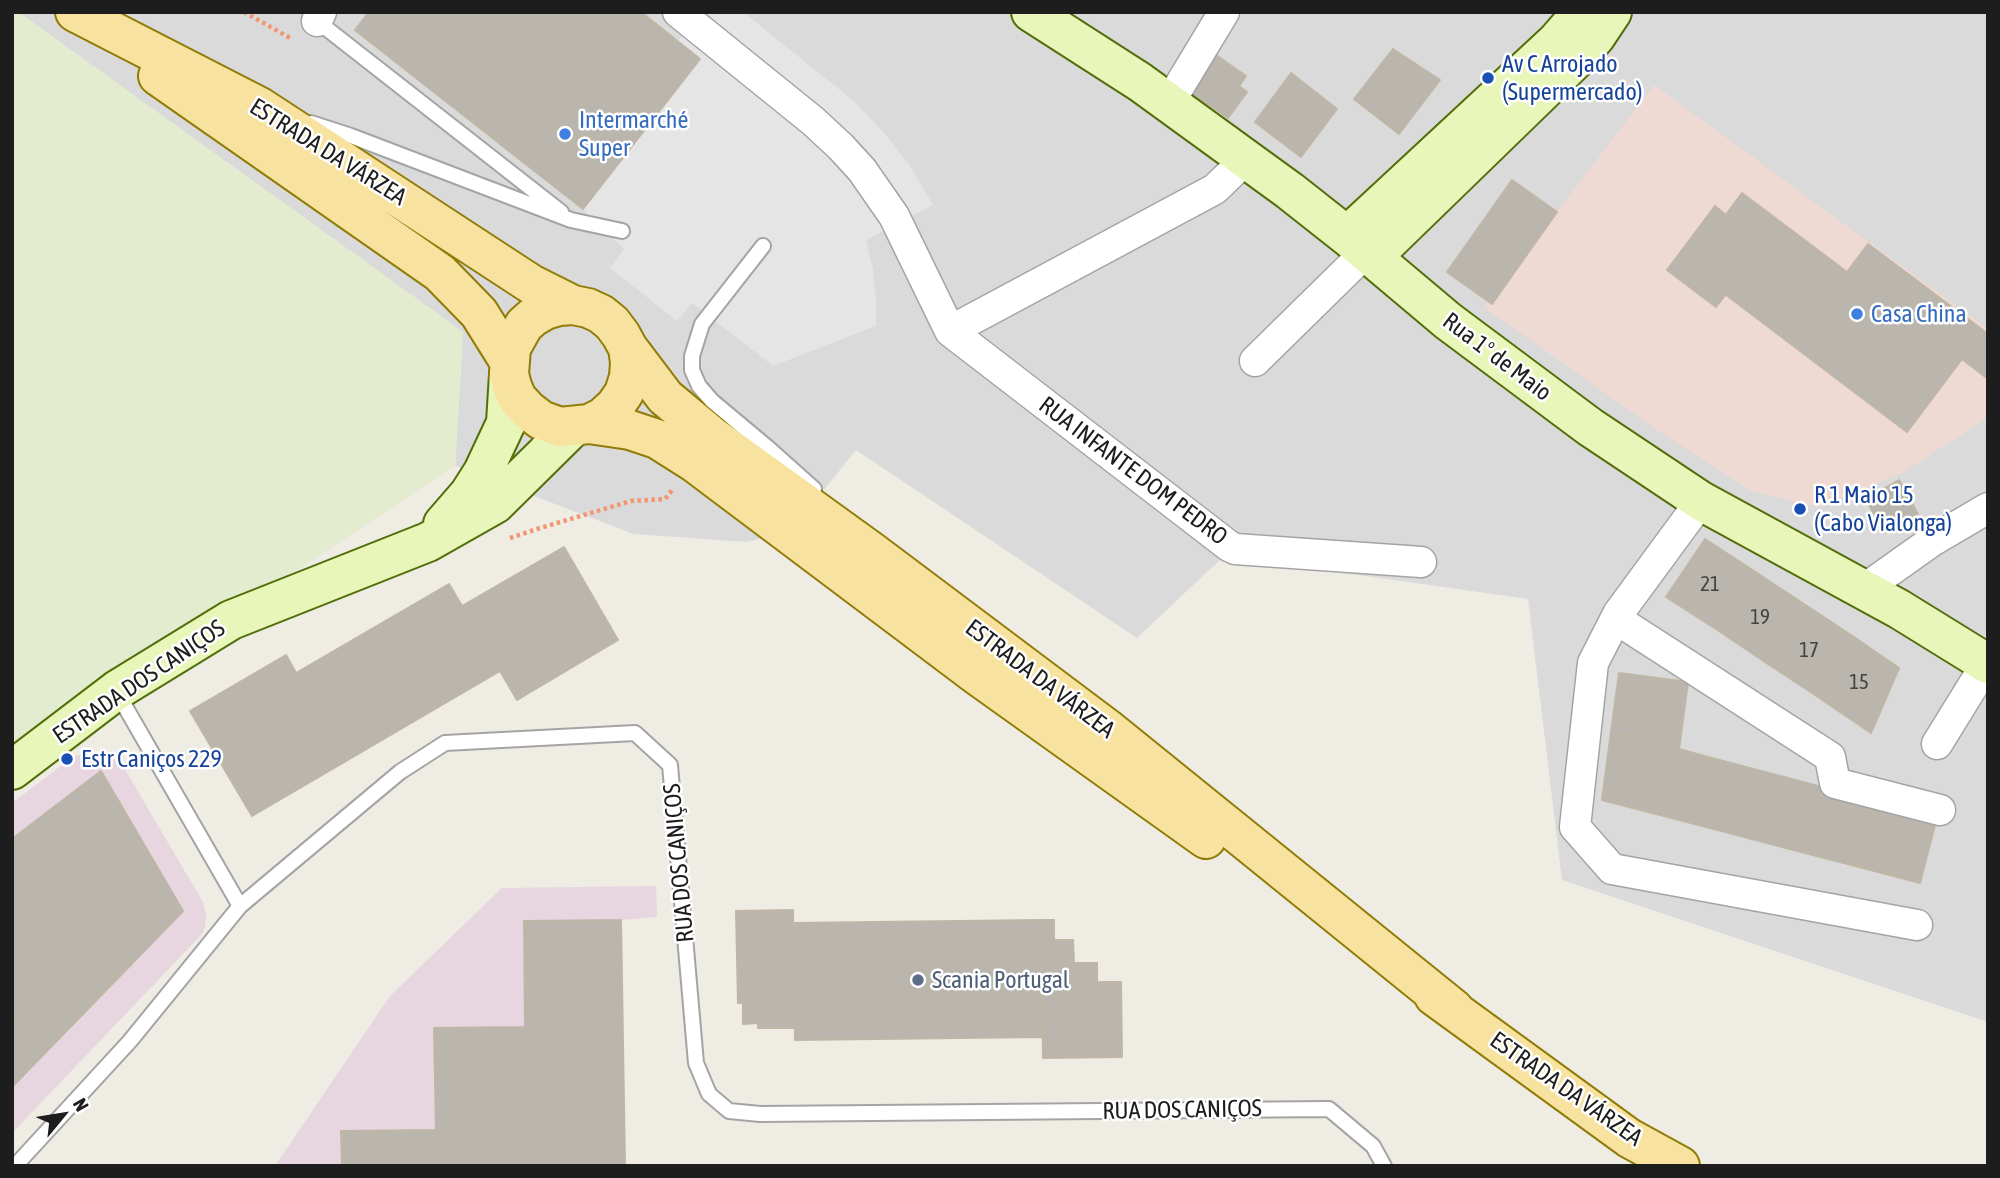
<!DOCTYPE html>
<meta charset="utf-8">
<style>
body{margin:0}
#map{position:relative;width:2000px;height:1178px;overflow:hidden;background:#eeece3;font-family:"Asap Condensed",sans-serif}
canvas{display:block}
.frame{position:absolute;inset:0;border:14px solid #1d1d1d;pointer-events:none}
.north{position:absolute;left:28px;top:1080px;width:70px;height:70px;-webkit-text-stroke:5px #fff;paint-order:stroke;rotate:60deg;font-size:19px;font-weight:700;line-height:28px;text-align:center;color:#1d1d1d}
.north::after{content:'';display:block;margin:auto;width:24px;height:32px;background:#1d1d1d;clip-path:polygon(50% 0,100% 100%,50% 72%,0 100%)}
</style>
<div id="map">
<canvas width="2000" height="1178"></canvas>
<div class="frame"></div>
<div class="north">N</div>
</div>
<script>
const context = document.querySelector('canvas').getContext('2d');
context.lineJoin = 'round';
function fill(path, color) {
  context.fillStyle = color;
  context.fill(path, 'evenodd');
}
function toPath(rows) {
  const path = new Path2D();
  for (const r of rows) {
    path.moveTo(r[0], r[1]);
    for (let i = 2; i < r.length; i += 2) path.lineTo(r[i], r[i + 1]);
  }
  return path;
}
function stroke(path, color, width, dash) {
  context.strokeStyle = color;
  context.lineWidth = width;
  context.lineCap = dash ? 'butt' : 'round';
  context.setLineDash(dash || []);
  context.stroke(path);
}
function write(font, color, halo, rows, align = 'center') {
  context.font = font + ' "Asap Condensed",sans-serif';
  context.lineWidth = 5;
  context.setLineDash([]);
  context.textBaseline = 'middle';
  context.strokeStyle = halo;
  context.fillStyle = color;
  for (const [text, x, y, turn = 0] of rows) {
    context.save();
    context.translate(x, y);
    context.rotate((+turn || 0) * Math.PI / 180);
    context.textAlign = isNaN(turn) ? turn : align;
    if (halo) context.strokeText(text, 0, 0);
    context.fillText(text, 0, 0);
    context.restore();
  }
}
fill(toPath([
 [18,12,1988,12,1988,1022,1562,880,1528,599,1224,556,1137,638,856,450,791,531,747,542,634,534,455,466,463,332]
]), '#dbdada');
fill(toPath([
 [1654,85,1988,329,1988,417,1904,472,1819,507,1753,492,1657,430,1484,307]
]), '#eed9d3');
fill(toPath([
 [98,753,115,760,124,768,203,902,206,915,205,927,202,934,12,1133,12,803,74,756],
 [656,886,657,917,621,920,625,1166,275,1166,390,996,502,888]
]), '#e7d5e0');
fill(toPath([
 [12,12,18,12,463,332,455,466,12,758]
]), '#e4eccf');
fill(toPath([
 [700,12,743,12,855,102,884,133,909,164,933,205,866,240,873,269,876,300,876,326,773,366,692,303,677,321,610,268,624,249,583,209,700,60,678,41]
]), '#e5e5e5');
const building = toPath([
 [369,12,641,12,700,59,583,209,355,30,369,12],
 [1393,49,1440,80,1399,134,1354,99,1393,49],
 [1213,53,1246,76,1239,86,1247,92,1228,118,1187,90,1213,53],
 [1291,73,1337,109,1301,157,1255,122,1291,73],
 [1512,180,1557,212,1492,304,1447,272,1512,180],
 [1742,193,1847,272,1868,244,1988,334,1988,379,1962,359,1907,432,1688,266,1742,193],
 [1715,206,1726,215,1688,266,1726,294,1716,307,1667,270,1715,206],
 [1899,480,1918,514,1884,533,1866,499,1899,480],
 [1705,539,1754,571,1716,629,1666,597,1705,539],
 [564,547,618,640,517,700,500,671,252,816,190,711,286,655,296,673,449,584,462,606,564,547],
 [1754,571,1804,604,1765,662,1716,629,1754,571],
 [1804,604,1854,637,1815,695,1765,662,1804,604],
 [1854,637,1899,668,1871,733,1815,695,1854,637],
 [1619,673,1688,682,1680,742,1611,732,1619,673],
 [1611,732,1680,742,1679,749,1708,757,1691,823,1602,800,1611,732],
 [1708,757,1765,772,1748,838,1691,823,1708,757],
 [101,771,183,911,118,978,12,839,101,771],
 [1765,772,1822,787,1805,853,1748,838,1765,772],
 [1822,787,1880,802,1863,868,1805,853,1822,787],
 [1880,802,1937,817,1920,883,1863,868,1880,802],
 [12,839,118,978,44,1054,12,1013,12,839],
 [793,910,795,1028,758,1028,758,1023,743,1024,743,1003,738,1003,736,911,793,910],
 [621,920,625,1166,342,1166,341,1131,436,1130,434,1028,525,1027,524,921,621,920],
 [1041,920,1054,920,1054,940,1073,940,1074,963,1097,963,1097,982,1121,982,1122,1057,1043,1058,1041,920],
 [1041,920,1042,1037,795,1040,793,923,1041,920],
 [12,1013,44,1054,12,1087,12,1013]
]);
fill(building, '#bab5ad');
stroke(building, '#bfb6a6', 2);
const lane = toPath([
 [317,21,561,212],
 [311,123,351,136,571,220,622,231],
 [763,246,702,324,692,356,692,370,699,386,712,401,767,447,814,489],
 [118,692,127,710,240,906],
 [15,1166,130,1041,240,906,400,772,445,743,635,733,670,765,696,1063,709,1094,729,1111,760,1114,1329,1109,1373,1146,1384,1166]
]);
const street = toPath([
 [678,12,813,121,841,147,862,170,894,216,950,331,1229,546,1235,549,1421,562],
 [317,21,321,12],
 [1169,103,1224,12],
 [950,331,1215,189,1246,159],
 [1255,361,1366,252],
 [1701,501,1618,614,1593,663,1575,827,1612,869,1917,925],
 [1863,590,1932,541,1988,508],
 [1616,619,1830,757,1835,783,1940,810],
 [1937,744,1987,663]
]);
const secondary = toPath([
 [1031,12,1140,82,1290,191,1347,236,1448,321,1590,427,1701,501,1899,609,1988,664],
 [1347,236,1556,42,1576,19],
 [1372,257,1577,58,1596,36,1612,12],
 [443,524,469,494,483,472,506,423,509,374],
 [12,770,117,690,231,620,428,542,495,504,573,427]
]);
const primary = toPath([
 [75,12,260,107,531,284,573,305],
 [158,76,440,273,479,313,509,361],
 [628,348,630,362,629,377,624,393,615,406,603,417,589,424,560,427,541,420,528,410,517,398,512,386,509,374,511,348,524,325,533,317,545,310,559,306,573,305,588,308,601,314,612,323,621,335,628,348,665,397,713,437,872,552,1109,730,1454,1009],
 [589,424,630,430,657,439,695,463,978,676,1206,839],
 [1434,996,1629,1138,1680,1166]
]);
stroke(lane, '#a4a4a4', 18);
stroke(street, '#a4a4a4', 33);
stroke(secondary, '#516f09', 42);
stroke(primary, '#907c06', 42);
stroke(toPath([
 [244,12,292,39],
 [510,538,537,529,631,501,665,499,673,489]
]), '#f3956f', 4.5, [3.5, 3.5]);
stroke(lane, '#fff', 14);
stroke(street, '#fff', 30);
stroke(secondary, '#e8f6b9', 38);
stroke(primary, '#f7e29f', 38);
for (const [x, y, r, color] of [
 [1488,78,7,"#1a4fb4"],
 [565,134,7,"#3f7fe0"],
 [1857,314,7,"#3f7fe0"],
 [1800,509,7,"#1a4fb4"],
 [67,759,7,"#1a4fb4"],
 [918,980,7,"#5c6f8a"]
]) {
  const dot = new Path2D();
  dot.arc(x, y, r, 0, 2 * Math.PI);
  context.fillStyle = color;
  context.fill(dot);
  stroke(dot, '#fff', 2.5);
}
write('21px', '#444341', null, [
 ["21",1710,584],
 ["19",1760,617],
 ["17",1809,650],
 ["15",1859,682]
]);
write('24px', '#164399', '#fff', [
 ["Av C Arrojado",1502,64],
 ["(Supermercado)",1502,92],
 ["R 1 Maio 15",1814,495],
 ["(Cabo Vialonga)",1814,523],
 ["Estr Caniços 229",81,759]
], 'left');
write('24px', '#366cbe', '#fff', [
 ["Intermarché",579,120],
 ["Super",579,148],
 ["Casa China",1871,314]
], 'left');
write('24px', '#1d1d1d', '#fff', [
 ["ESTRADA DA VÁRZEA",328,152,32],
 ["Rua 1º de Maio",1497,357,37],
 ["RUA INFANTE DOM PEDRO",1133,471,37],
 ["ESTRADA DA VÁRZEA",1040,679,37],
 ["ESTRADA DOS CANIÇOS",139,682,-34],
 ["RUA DOS CANIÇOS",679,863,-95],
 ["ESTRADA DA VÁRZEA",1566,1089,35],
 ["RUA DOS CANIÇOS",1182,1110,-1]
]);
write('24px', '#4e5e75', '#fff', [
 ["Scania Portugal",932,980]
], 'left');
</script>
